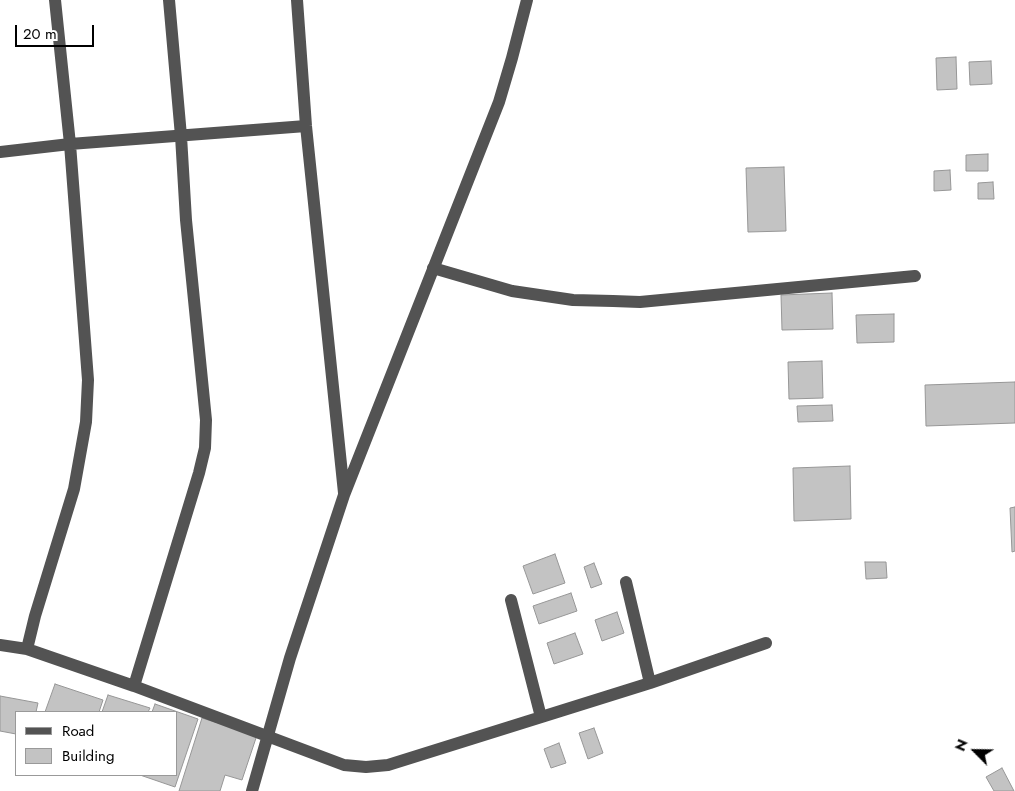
<!DOCTYPE html>
<style>
body{margin:0}
#map{position:relative;width:1015px;height:791px;overflow:hidden;background:#fff;font-family:Jost,sans-serif}
canvas{display:block}
.legend{position:absolute;left:15px;top:711px;width:162px;height:65px;box-sizing:border-box;background:#fff;border:1px solid #999;margin:0;padding:6px 9px;list-style:none;font-size:15px;color:#000}
.legend li{display:flex;align-items:center;gap:10px;height:25px}
.legend b{width:25px;border:1px solid #999}
.north{position:absolute;left:950px;top:726px;width:50px;height:50px;-webkit-text-stroke:4px #fff;paint-order:stroke;rotate:293deg;font-size:14px;font-weight:700;line-height:20px;text-align:center;color:#000}
.north::after{content:'';display:block;margin:auto;width:18px;height:22px;background:#000;clip-path:polygon(50% 0,100% 100%,50% 72%,0 100%)}
.scale{position:absolute;left:15px;top:25px;width:79px;height:22px;box-sizing:border-box;border:2px solid #000;border-top:0;padding-left:6px;font-size:15px;line-height:18px;white-space:nowrap;color:#000;-webkit-text-stroke:4px #fff;paint-order:stroke}
</style>
<div id="map">
<canvas width="1015" height="791"></canvas>
<ul class="legend">
<li><b style="height:6px;background:#535353"></b>Road</li>
<li><b style="height:14px;background:#c3c3c3"></b>Building</li>
</ul>
<div class="north">N</div>
<div class="scale">20 m</div>
</div>
<script>
const context = document.querySelector('canvas').getContext('2d');
context.lineJoin = 'round';
function fill(path, color) {
  context.fillStyle = color;
  context.fill(path, 'evenodd');
}
function toPath(rows) {
  const path = new Path2D();
  for (const r of rows) {
    path.moveTo(r[0], r[1]);
    for (let i = 2; i < r.length; i += 2) path.lineTo(r[i], r[i + 1]);
  }
  return path;
}
function stroke(path, color, width, dash) {
  context.strokeStyle = color;
  context.lineWidth = width;
  context.lineCap = dash ? 'butt' : 'round';
  context.setLineDash(dash || []);
  context.stroke(path);
}
const building = toPath([
 [956,57,957,89,937,90,936,58,956,57],
 [991,61,992,84,970,85,969,62,991,61],
 [988,154,988,171,966,171,966,155,988,154],
 [784,167,786,231,748,232,746,168,784,167],
 [950,170,951,190,934,191,934,171,950,170],
 [993,182,994,199,978,199,978,183,993,182],
 [832,293,833,329,782,330,781,295,832,293],
 [894,314,894,342,857,343,856,315,894,314],
 [822,361,823,398,789,399,788,362,822,361],
 [1015,382,1015,423,926,426,925,385,1015,382],
 [832,405,833,421,798,422,797,406,832,405],
 [850,466,851,519,794,521,793,468,850,466],
 [1015,507,1015,551,1012,552,1010,508,1015,507],
 [555,554,565,583,533,594,523,566,555,554],
 [865,562,886,562,887,578,866,579,865,562],
 [594,563,602,584,591,588,584,567,594,563],
 [571,593,577,611,539,624,533,606,571,593],
 [617,612,624,633,602,641,595,620,617,612],
 [575,633,583,654,554,664,547,643,575,633],
 [55,684,103,700,99,712,45,712,55,684],
 [108,695,150,708,148,712,102,712,108,695],
 [0,696,38,703,36,712,16,712,16,734,0,731,0,696],
 [155,704,198,719,175,787,140,775,176,775,176,712,152,712,155,704],
 [202,718,257,735,242,780,225,775,220,791,179,791,202,718],
 [594,728,603,753,588,759,579,733,594,728],
 [559,743,566,763,551,768,544,749,559,743],
 [1002,768,1014,791,994,791,986,777,1002,768]
]);
fill(building, '#c3c3c3');
stroke(building, '#979797', 1);
stroke(toPath([
 [297,0,306,126,344,493],
 [0,152,70,144,306,126],
 [433,268,512,291,573,300,613,301,640,302,915,276],
 [626,582,650,683],
 [511,600,541,717],
 [0,645,27,649,134,686,344,765,366,767,388,765,650,683,766,643],
 [27,649,35,616,74,489,86,422,88,380,70,144,55,0],
 [134,686,199,473,205,448,206,420,186,220,181,136,169,0],
 [252,791,290,658,344,495,499,102,512,58,527,0]
]), '#535353', 12);
</script>
